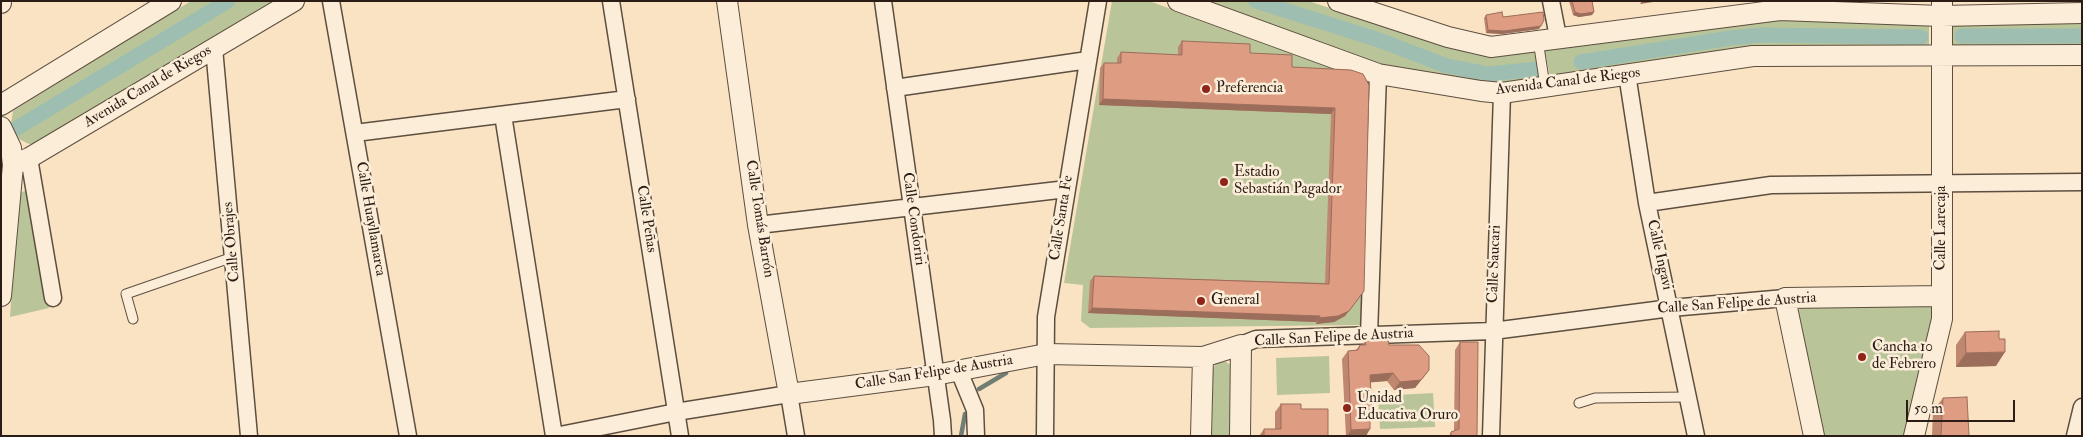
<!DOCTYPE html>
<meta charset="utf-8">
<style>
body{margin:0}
#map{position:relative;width:2083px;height:437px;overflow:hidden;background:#f9e3c3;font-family:"IM FELL Double Pica",serif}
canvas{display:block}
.frame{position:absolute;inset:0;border:2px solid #2b1d15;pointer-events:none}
.scale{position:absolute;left:1906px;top:400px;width:109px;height:22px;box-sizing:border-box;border:2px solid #2b1d15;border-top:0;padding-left:6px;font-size:15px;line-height:18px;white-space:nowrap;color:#2b1d15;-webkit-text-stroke:4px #fbedd8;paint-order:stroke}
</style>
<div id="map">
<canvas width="2083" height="437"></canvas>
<div class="frame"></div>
<div class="scale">50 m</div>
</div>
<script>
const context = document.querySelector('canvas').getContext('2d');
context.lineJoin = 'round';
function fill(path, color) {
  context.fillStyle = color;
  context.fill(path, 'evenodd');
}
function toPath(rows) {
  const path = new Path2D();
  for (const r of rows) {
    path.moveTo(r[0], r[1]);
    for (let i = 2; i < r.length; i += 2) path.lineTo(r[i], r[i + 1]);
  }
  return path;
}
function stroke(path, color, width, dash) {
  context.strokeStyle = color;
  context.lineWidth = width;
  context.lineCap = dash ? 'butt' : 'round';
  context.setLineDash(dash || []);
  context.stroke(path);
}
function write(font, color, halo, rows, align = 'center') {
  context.font = font + ' "IM FELL Double Pica",serif';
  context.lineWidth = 5;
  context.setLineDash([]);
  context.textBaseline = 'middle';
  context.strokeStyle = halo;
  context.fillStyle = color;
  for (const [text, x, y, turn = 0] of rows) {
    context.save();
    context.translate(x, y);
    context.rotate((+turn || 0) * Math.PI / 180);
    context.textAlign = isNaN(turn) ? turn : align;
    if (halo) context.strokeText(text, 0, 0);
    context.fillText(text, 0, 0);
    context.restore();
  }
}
fill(toPath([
 [191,1,279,1,41,144,29,144,19,139,11,124,13,111],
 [1112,1,1149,1,1370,81,1364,325,1090,328,1081,321,1083,285,1064,283],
 [1201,1,1308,1,1476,55,1505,56,1535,51,1540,81,1502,86,1468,83,1375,63],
 [1783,17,1929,23,1929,47,1550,77,1544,47],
 [2082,20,2082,48,1951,49,1950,21],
 [26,190,30,195,49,308,10,317,19,194],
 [1929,304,1933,309,1934,317,1906,436,1824,436,1798,313,1801,305],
 [1329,356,1330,393,1277,395,1276,358],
 [1223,360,1232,366,1231,436,1212,436,1213,369,1216,363],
 [1433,393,1435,427,1380,429,1378,396]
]), '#b9c598');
stroke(toPath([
 [979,389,1006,373],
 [961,436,965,414]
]), '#707e73', 4.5);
stroke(toPath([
 [1256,1,1379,40,1447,66,1489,74,1537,69],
 [1962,36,2082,36],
 [1581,62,1730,38,1761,35,1921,37],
 [17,128,228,1]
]), '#9ebeb2', 15);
const service = toPath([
 [1538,40,1545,86],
 [133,319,126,294,233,257],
 [1579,403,1595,398,1689,397]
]);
const minor = toPath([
 [331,1,408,436],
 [611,1,680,436],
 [883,1,942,420,943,436],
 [1551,1,1558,37],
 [214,48,249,436],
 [1627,74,1647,203,1696,436],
 [895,88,1088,60],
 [503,115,554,436],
 [355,133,627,99],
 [29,158,53,298],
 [1647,203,1771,185,2082,182],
 [758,225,1067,189],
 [1369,335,1378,74],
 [1241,345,1256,339,1493,331,1671,308,1785,298],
 [959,371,975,410,976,436],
 [555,436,676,412,789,394,796,436],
 [1045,436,1046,317,1098,1],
 [1491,436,1502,93],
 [2075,436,2082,407]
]);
const tertiary = toPath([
 [727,1,758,225,789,394,935,375,1046,354,1203,357,1241,345,1240,436],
 [1178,1,1378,74,1481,91,1502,93,1753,56,2082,55],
 [1338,1,1448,37,1491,47,1780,10,1941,16,2082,13],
 [1,3,1,1],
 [1,105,171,1],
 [1,127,11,148,13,165,1,296],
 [13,165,29,158,294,1],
 [1201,436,1203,357],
 [1814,436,1785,298,1941,296],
 [1914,436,1942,319,1942,1]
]);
stroke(service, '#5e4e40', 11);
stroke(minor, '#5e4e40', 19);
stroke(tertiary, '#5e4e40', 22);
stroke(service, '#fbedd8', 9);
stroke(minor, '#fbedd8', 16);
stroke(tertiary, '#fbedd8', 20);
fill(toPath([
 [1569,1,1592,1,1594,12,1592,15,1579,17,1573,15],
 [1486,15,1503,17,1539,29,1502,34,1486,33,1484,18],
 [1182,41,1250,53,1292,67,1351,70,1360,297,1345,316,1334,322,1316,324,1316,322,1088,313,1090,281,1094,276,1325,283,1331,114,1099,105,1100,68,1104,63,1117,63,1117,58,1121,52,1178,55,1178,47],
 [1965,332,1996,366,1956,367,1956,345],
 [1365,341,1389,345,1429,370,1415,388,1394,390,1387,381,1370,382,1372,412,1370,416,1366,436,1346,436,1342,359,1348,351,1356,350,1360,345,1363,345],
 [1460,342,1477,436,1449,436,1451,432,1454,431,1455,350],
 [1943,398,1969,436,1932,436,1933,411],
 [1281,404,1301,409,1328,436,1259,436,1264,429,1275,429,1275,412]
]), '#bf8670');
fill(toPath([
 [1642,1,1660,1,1640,4],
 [1575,12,1594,12,1592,15,1579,17,1573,15],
 [1541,26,1539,29,1502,34,1486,33,1488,30],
 [1103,99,1335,108,1331,114,1099,105],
 [1364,291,1345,316,1334,322,1316,324,1319,318],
 [1092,308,1320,316,1316,322,1088,313],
 [2005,352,1996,366,1956,367,1966,353],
 [1429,370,1415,388,1394,390,1400,382],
 [1393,373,1387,381,1364,383,1370,375],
 [1370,429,1366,436,1347,436,1351,430]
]), '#9b6d5b');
const building = toPath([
 [1572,1,1592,1,1594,12,1581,14,1575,12,1572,1],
 [1502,12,1503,17,1543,12,1544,20,1541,26,1504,31,1488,30,1486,15,1502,12],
 [1182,41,1250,44,1250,53,1292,55,1292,67,1351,70,1363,74,1369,85,1364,291,1349,311,1338,316,1319,318,1320,316,1092,308,1094,276,1329,284,1335,108,1103,99,1104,63,1121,63,1121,52,1182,55,1182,41],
 [1999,331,1999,339,2005,339,2005,352,1966,353,1965,332,1999,331],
 [1388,339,1389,345,1419,345,1429,356,1429,370,1421,380,1400,382,1393,373,1370,375,1372,412,1370,414,1370,429,1351,430,1348,351,1358,350,1360,345,1366,345,1365,341,1388,339],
 [1460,342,1478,342,1477,436,1451,436,1451,432,1459,429,1460,342],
 [1967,397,1969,436,1942,436,1941,435,1943,398,1967,397],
 [1281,404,1301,404,1301,409,1328,409,1328,436,1264,436,1264,429,1281,429,1281,404]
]);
fill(building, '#de9c82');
stroke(building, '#9b6d5b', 1);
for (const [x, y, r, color] of [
 [1206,89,5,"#8f2418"],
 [1224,182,5,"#8f2418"],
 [1201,301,5,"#8f2418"],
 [1862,357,5,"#8f2418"],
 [1347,408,5,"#8f2418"]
]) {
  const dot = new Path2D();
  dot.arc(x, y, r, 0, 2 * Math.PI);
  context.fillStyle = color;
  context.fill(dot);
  stroke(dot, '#fbedd8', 2);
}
write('15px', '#2b1d15', '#fbedd8', [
 ["Avenida Canal de Riegos",1568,82,-7],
 ["Avenida Canal de Riegos",148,87,-31],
 ["Calle Santa Fe",1062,218,-81],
 ["Calle Huayllamarca",370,219,80],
 ["Calle Peñas",646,219,81],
 ["Calle Tomás Barrón",759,219,81],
 ["Calle Condoriri",913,219,82],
 ["Calle Larecaja",1942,228,-90],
 ["Calle Obrajes",232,242,-95],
 ["Calle Ingavi",1659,255,77],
 ["Calle Saucari",1495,264,-88],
 ["Calle San Felipe de Austria",1737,304,-4],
 ["Calle San Felipe de Austria",1334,338,-3],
 ["Calle San Felipe de Austria",934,373,-9]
]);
write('15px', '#2b1d15', '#fbedd8', [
 ["Preferencia",1216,89],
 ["Estadio",1234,173],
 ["Sebastián Pagador",1234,190],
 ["General",1211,301],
 ["Cancha 10",1872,348],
 ["de Febrero",1872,365],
 ["Unidad",1357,399],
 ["Educativa Oruro",1357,416]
], 'left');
</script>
